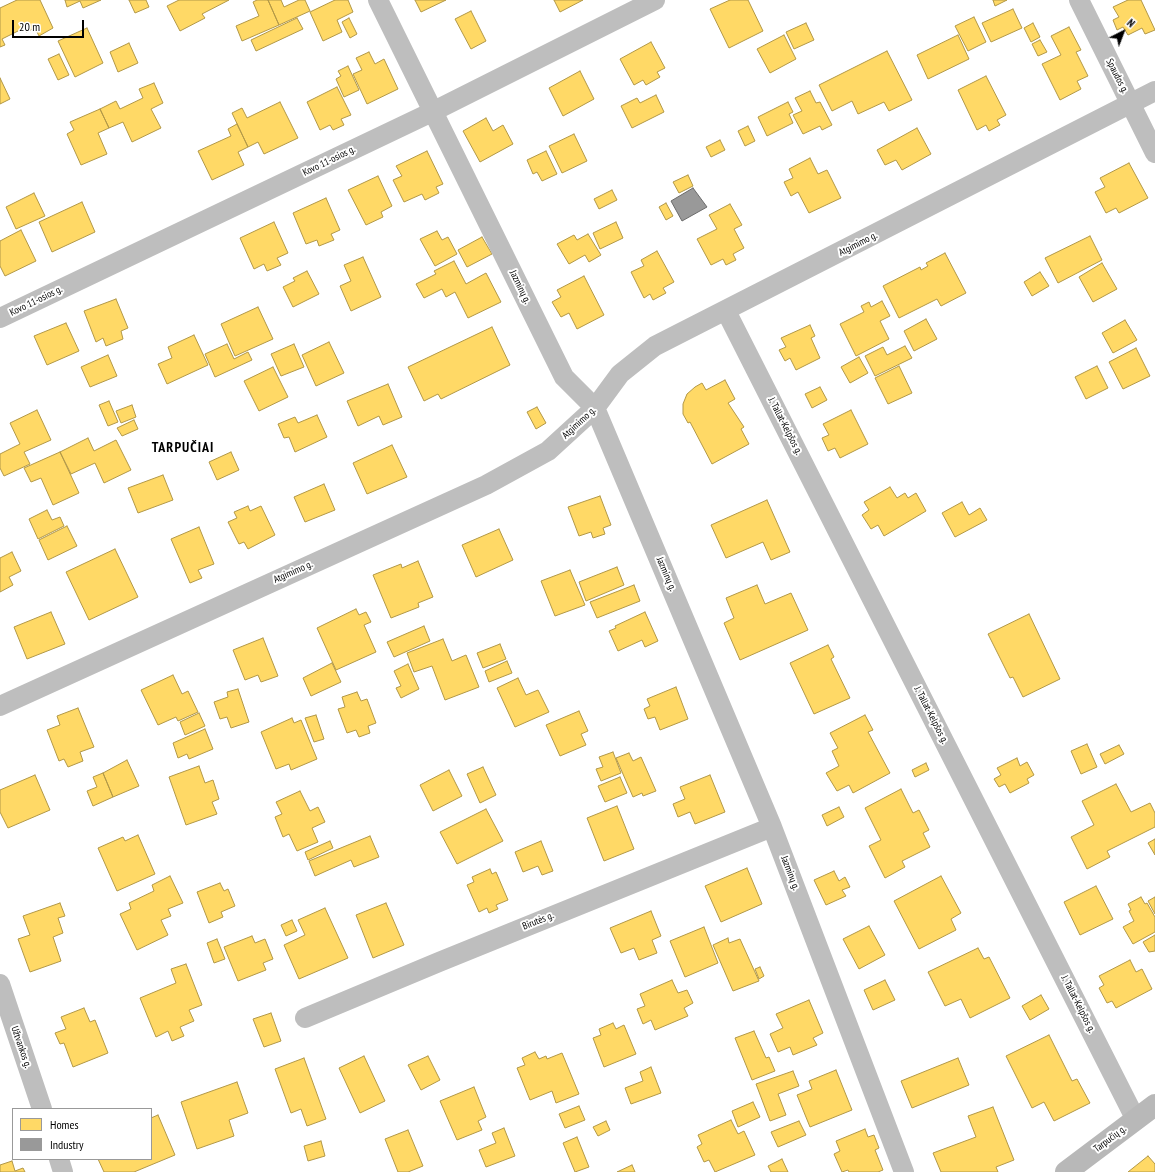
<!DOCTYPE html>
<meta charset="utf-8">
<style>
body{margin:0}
#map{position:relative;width:1155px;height:1172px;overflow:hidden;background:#fff;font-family:"PT Sans Narrow",sans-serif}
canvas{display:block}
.legend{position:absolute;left:12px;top:1108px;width:140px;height:52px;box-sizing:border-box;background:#fff;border:1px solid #999;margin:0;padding:5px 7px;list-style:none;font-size:12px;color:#000}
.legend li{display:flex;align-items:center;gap:8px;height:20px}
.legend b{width:20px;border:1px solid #999}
.north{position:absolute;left:1103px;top:12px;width:40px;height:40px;-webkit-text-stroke:3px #fff;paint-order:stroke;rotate:42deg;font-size:11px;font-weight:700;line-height:16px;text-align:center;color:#000}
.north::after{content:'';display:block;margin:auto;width:14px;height:18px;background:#000;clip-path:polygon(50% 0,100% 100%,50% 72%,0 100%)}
.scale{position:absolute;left:12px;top:20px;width:72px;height:18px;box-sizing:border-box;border:2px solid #000;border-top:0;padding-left:5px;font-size:12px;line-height:14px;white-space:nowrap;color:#000;-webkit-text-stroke:3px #fff;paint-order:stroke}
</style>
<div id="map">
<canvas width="1155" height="1172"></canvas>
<ul class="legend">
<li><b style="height:11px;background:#ffd966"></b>Homes</li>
<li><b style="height:11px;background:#999"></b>Industry</li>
</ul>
<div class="north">N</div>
<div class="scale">20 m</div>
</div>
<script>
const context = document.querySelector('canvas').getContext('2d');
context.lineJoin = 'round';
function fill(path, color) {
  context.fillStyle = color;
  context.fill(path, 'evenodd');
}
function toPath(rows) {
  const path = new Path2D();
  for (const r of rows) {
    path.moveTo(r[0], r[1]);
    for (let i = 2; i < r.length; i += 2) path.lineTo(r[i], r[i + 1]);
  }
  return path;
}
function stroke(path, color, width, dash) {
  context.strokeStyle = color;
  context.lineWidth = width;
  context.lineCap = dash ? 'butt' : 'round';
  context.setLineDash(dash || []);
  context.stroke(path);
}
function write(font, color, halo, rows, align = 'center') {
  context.font = font + ' "PT Sans Narrow",sans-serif';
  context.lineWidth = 4;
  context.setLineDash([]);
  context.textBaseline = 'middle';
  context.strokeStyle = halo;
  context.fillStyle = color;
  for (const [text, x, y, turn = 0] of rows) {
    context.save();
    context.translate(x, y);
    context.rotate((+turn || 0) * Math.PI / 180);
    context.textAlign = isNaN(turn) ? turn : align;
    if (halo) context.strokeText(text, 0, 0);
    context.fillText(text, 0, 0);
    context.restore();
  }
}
const homes = toPath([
 [17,0,40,0,53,28,39,36,35,28,26,32,24,28,2,39,5,45,0,47,0,8,17,0],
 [65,0,101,0,83,8,80,1,67,7,65,0],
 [129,0,146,0,149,7,135,13,129,0],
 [179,0,229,0,202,14,205,18,180,31,167,6,179,0],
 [257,0,268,0,279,25,242,41,236,26,259,16,253,2,257,0],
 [268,0,281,0,284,7,299,0,305,0,310,11,279,25,268,0],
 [335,0,348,0,353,12,337,20,342,32,323,41,310,12,335,0],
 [415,0,446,0,421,12,415,0],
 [554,0,583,0,560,12,554,0],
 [730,0,748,0,763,31,729,48,710,9,730,0],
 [993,0,1007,0,995,6,993,0],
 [1128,0,1141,0,1155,30,1145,34,1142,28,1128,35,1123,27,1117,30,1113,20,1119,17,1113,7,1128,0],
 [1013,9,1022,28,991,42,982,23,1013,9],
 [471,11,486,41,471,49,455,19,471,11],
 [974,17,986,42,968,51,955,26,974,17],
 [297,18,303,29,256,51,251,40,297,18],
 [349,18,357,34,350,38,342,22,349,18],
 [806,23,814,40,794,49,786,32,806,23],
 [1033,23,1040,37,1031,42,1024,28,1033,23],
 [1069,27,1081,50,1076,52,1088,76,1077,81,1081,89,1060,100,1042,64,1061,55,1051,36,1069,27],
 [87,28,103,63,75,77,58,41,87,28],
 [784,35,796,59,770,73,757,49,784,35],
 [958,35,969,59,928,79,917,55,958,35],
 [1040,40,1047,52,1038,56,1032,44,1040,40],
 [651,42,665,68,657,72,660,77,646,85,643,80,634,85,620,59,651,42],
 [129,43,138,63,118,72,110,52,129,43],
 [887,51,912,100,889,111,884,102,858,114,852,101,832,111,819,85,887,51],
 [369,52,375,64,384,59,398,89,367,104,353,74,362,70,356,58,369,52],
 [59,54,69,75,58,80,48,59,59,54],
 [348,66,359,90,344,97,336,79,341,76,338,71,348,66],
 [580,71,594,99,563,116,549,88,580,71],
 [986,76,1006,115,997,120,1000,125,989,131,986,125,977,130,958,90,986,76],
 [0,78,10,99,0,104,0,78],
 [154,83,163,103,151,109,161,128,132,142,123,122,109,128,100,109,116,101,120,109,143,98,139,89,154,83],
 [337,87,351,115,341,119,344,125,333,130,330,125,320,130,307,102,337,87],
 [810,91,816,103,820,102,832,125,822,130,820,126,803,134,793,115,802,111,795,98,810,91],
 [656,95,664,112,632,128,621,106,637,98,640,103,656,95],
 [280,102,298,138,264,154,258,142,248,147,232,113,242,108,247,118,280,102],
 [788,102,793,112,789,114,793,123,767,136,758,117,788,102],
 [100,109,109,128,98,133,107,154,81,165,67,134,74,130,70,122,100,109],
 [486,118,493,131,503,125,513,144,480,162,463,131,486,118],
 [237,124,248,147,238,152,244,165,212,180,198,151,231,136,228,129,237,124],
 [748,126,755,141,745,146,738,131,748,126],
 [917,128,931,154,902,170,896,160,885,165,877,150,917,128],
 [574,134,587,161,562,173,549,146,574,134],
 [720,140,725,150,711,157,706,147,720,140],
 [427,151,443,184,436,187,439,193,425,200,422,194,404,202,393,180,402,176,396,166,427,151],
 [546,151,557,174,542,181,537,172,533,174,527,160,546,151],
 [810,158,818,174,827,170,841,198,809,213,798,192,791,196,784,182,793,178,789,169,810,158],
 [1129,163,1148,198,1119,213,1116,208,1106,213,1095,192,1105,187,1100,178,1129,163],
 [688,175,693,186,679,193,673,182,688,175],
 [378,176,392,206,381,212,383,217,366,225,348,190,378,176],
 [612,190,617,200,599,209,594,199,612,190],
 [34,193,45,216,16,229,6,207,34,193],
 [326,198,340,230,331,234,334,240,319,246,317,240,306,244,293,213,326,198],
 [82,202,95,232,52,252,39,222,82,202],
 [666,203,673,216,666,220,659,207,666,203],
 [730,204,742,225,734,229,744,248,733,254,736,260,726,265,723,259,711,265,697,239,717,229,709,215,730,204],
 [274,222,288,253,277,258,281,265,267,271,264,264,254,269,240,238,274,222],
 [616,222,623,238,600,249,593,233,616,222],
 [21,230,36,261,5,276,0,266,0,241,21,230],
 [437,231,442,240,448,237,457,254,435,266,420,239,437,231],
 [588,234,601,255,589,262,585,255,569,264,557,244,574,235,577,240,588,234],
 [1090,236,1102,260,1058,283,1045,258,1090,236],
 [482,237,492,254,467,267,458,250,482,237],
 [657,251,674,282,663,288,666,293,653,300,650,294,644,298,631,272,644,266,641,260,657,251],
 [945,253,966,293,941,306,937,299,899,318,883,286,920,267,921,270,928,266,926,263,945,253],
 [363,257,381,297,351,311,340,286,351,281,344,265,363,257],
 [454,261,466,284,486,273,501,302,468,318,455,292,446,297,442,289,424,298,416,284,436,274,434,271,454,261],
 [1102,263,1117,289,1093,302,1079,277,1102,263],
 [307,271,319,294,293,307,283,287,295,281,293,278,307,271],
 [1040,272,1049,286,1032,296,1024,282,1040,272],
 [584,276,604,315,577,329,569,313,561,317,552,302,561,297,557,290,584,276],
 [116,299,128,328,121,331,123,339,106,346,103,338,96,342,84,311,116,299],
 [882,301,890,316,880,321,889,339,856,356,840,324,864,312,861,306,869,302,871,307,882,301],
 [258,307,273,339,235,356,221,324,258,307],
 [926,319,937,339,914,351,904,331,926,319],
 [1125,320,1137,340,1113,353,1102,333,1125,320],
 [66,323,79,351,47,365,34,336,66,323],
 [810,325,815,336,811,338,820,358,796,370,790,358,785,361,779,350,786,347,781,338,810,325],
 [492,327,510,365,441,399,438,394,424,401,408,367,492,327],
 [194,335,208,365,167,384,158,364,172,358,168,347,194,335],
 [329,342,344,373,316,386,302,355,329,342],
 [227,344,234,359,248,352,252,360,215,377,205,354,227,344],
 [294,344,304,367,281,376,271,354,294,344],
 [905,346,912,358,875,376,865,356,883,347,887,355,905,346],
 [1136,348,1150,376,1123,389,1109,362,1136,348],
 [108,355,117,376,90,387,81,367,108,355],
 [859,357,868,373,850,383,841,367,859,357],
 [899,366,912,393,888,404,875,378,899,366],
 [1097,366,1108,388,1086,399,1075,377,1097,366],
 [273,367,288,397,259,411,244,381,273,367],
 [725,380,735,399,728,403,744,427,741,429,749,444,712,464,690,422,688,423,683,414,683,404,687,394,695,387,702,383,706,390,725,380],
 [388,384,402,417,383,425,379,416,358,426,347,401,388,384],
 [820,387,827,400,812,408,805,394,820,387],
 [109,401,118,422,108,426,99,405,109,401],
 [132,405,136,417,121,423,116,411,132,405],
 [537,407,546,423,536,429,527,412,537,407],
 [37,410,51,440,24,452,30,464,4,476,0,468,0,454,20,444,10,423,37,410],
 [851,410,868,444,840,458,835,448,828,451,822,438,829,435,823,424,851,410],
 [317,415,327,437,295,452,289,437,284,438,278,424,295,417,298,423,317,415],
 [134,420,138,429,122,436,117,428,134,420],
 [88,438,94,451,116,440,131,470,104,483,95,463,71,474,60,452,88,438],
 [392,445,407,477,367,494,353,463,392,445],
 [60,452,79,493,53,505,41,478,31,482,24,468,60,452],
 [231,452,239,470,217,480,209,462,231,452],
 [163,475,173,500,138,513,128,488,163,475],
 [324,484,335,510,305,522,294,497,324,484],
 [890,487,897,498,905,493,908,498,916,493,926,511,884,536,878,525,871,529,862,515,869,510,864,502,890,487],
 [600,496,611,525,603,528,605,534,593,538,591,532,579,536,568,507,600,496],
 [767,500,790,552,771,560,763,542,726,558,711,525,767,500],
 [962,502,969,515,980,508,987,520,955,537,942,513,962,502],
 [248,506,250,511,261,506,275,535,248,549,244,542,239,544,228,522,237,518,234,512,248,506],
 [47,510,52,520,60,517,64,526,38,539,29,519,47,510],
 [67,526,77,546,48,560,39,540,67,526],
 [199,527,214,564,198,570,202,578,190,583,171,539,199,527],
 [499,529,513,560,476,577,462,545,499,529],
 [115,549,138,597,89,620,66,572,115,549],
 [12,552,21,571,9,577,13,585,0,592,0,558,12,552],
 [418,561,433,597,418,603,419,607,391,618,373,575,401,564,402,568,418,561],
 [617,567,624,585,586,601,579,582,617,567],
 [570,570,585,605,555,616,541,581,570,570],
 [634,585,640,601,597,618,590,602,634,585],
 [757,585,765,604,791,593,808,630,740,660,724,623,734,618,726,598,757,585],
 [356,609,359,615,366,612,371,622,364,625,376,652,336,670,317,628,356,609],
 [51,612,65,644,27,659,14,627,51,612],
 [645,612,658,641,645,647,642,640,618,651,609,631,616,628,615,626,645,612],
 [1029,614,1060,679,1023,697,1013,677,1010,678,988,634,1029,614],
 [424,626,430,641,394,657,387,642,424,626],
 [263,638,278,676,261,682,258,675,245,680,233,650,263,638],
 [443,639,452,661,466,655,479,687,445,700,432,666,414,672,407,653,443,639],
 [500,644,506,659,483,668,477,653,500,644],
 [828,645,834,657,831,659,850,698,814,714,790,663,828,645],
 [507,661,512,673,489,682,485,671,507,661],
 [332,663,341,682,311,696,303,678,332,663],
 [408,664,419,689,401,698,396,688,401,686,394,671,408,664],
 [173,675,182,694,188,691,198,712,178,721,176,717,158,725,141,690,173,675],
 [518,678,526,695,538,690,549,712,515,727,497,688,518,678],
 [676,687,688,719,660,730,655,717,648,719,644,709,650,706,647,699,676,687],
 [238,689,249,722,231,728,227,717,220,719,214,702,228,697,227,692,238,689],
 [357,692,361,701,367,699,376,723,368,726,370,733,359,737,356,730,347,733,338,709,345,707,342,697,357,692],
 [78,708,94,747,80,752,83,761,68,767,64,759,59,761,47,730,60,725,57,716,78,708],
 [579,711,588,731,581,734,586,745,560,756,546,725,579,711],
 [199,713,205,726,185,735,180,722,199,713],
 [316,715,324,739,314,742,305,718,316,715],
 [865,715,873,730,868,732,890,773,853,793,849,785,837,791,826,773,839,766,832,751,838,748,830,733,865,715],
 [292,718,294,723,301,720,317,759,291,770,289,764,276,769,261,732,292,718],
 [205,729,213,749,189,759,187,754,178,758,173,743,205,729],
 [1087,744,1097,767,1081,774,1071,751,1087,744],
 [1119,745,1124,754,1105,764,1100,754,1119,745],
 [613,752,621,773,601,781,596,769,603,767,599,757,613,752],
 [629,753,633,761,641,757,656,791,643,796,642,793,633,797,616,758,629,753],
 [1017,758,1020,766,1027,762,1034,775,1027,779,1029,783,1010,793,1005,784,999,787,994,779,1001,775,997,768,1017,758],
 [127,760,139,786,113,797,103,773,127,760],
 [926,763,929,770,915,777,912,770,926,763],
 [199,766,205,783,213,780,219,799,212,802,217,814,186,825,169,777,199,766],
 [483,767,496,795,480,803,467,774,483,767],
 [449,770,462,796,433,811,420,785,449,770],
 [103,773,113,797,93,806,87,791,97,787,93,777,103,773],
 [35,775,50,810,8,828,0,812,0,790,35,775],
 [710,775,725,812,695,824,690,812,678,817,673,804,685,799,680,787,710,775],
 [620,777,627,793,605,802,598,786,620,777],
 [1116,784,1131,812,1150,803,1155,813,1155,827,1107,851,1110,857,1087,869,1071,837,1094,825,1082,801,1116,784],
 [901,789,913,813,919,810,929,830,923,833,930,847,902,861,905,867,885,878,869,846,881,840,865,808,901,789],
 [300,791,310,811,318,807,325,822,312,828,318,842,297,851,289,834,283,837,275,817,282,814,276,802,300,791],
 [617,806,634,849,604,861,587,818,617,806],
 [839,807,844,817,827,826,822,815,839,807],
 [486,809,503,841,457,864,440,832,486,809],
 [138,835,155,874,117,891,98,848,123,837,125,841,138,835],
 [370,836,379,857,354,867,351,860,315,876,309,861,370,836],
 [1155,839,1155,855,1148,843,1155,839],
 [330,841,333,848,308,860,305,852,330,841],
 [541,841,553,871,542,875,538,866,523,872,515,852,541,841],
 [747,868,762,904,721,922,705,886,747,868],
 [490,869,492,874,496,872,508,900,496,905,498,909,489,913,487,908,479,912,467,885,474,882,472,877,490,869],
 [834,871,839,881,845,877,850,887,842,890,846,896,826,905,814,880,834,871],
 [170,876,183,903,168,909,171,916,161,920,168,935,137,950,120,914,131,909,129,903,154,891,152,885,170,876],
 [941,876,961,913,951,919,956,930,919,949,894,901,941,876],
 [220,883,224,891,228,889,235,906,221,912,223,917,209,923,197,892,220,883],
 [1096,886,1113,919,1080,935,1064,902,1096,886],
 [1141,897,1145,904,1147,903,1155,917,1155,932,1133,944,1123,927,1134,921,1129,911,1131,910,1128,904,1141,897],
 [1155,897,1155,914,1148,901,1155,897],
 [60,903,65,916,58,918,63,933,53,937,61,961,30,972,18,939,30,935,23,916,60,903],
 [386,903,404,945,373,958,356,915,386,903],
 [325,908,348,958,299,979,284,945,305,935,298,920,325,908],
 [651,911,661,936,652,940,657,953,639,960,634,948,621,953,610,928,651,911],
 [292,920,297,931,286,936,281,925,292,920],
 [869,926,885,955,859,969,843,939,869,926],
 [704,927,718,963,685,977,670,941,704,927],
 [1155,935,1155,951,1149,952,1143,942,1155,935],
 [252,936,255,943,265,939,273,959,263,963,266,970,238,981,224,947,252,936],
 [728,938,729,943,740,939,759,981,733,991,713,945,728,938],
 [217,939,225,959,214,963,207,943,217,939],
 [978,948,984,959,989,957,1010,998,970,1018,961,999,945,1006,928,972,978,948],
 [1130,960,1136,972,1142,969,1152,989,1116,1008,1112,1001,1107,1003,1099,988,1104,985,1099,976,1130,960],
 [186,964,202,1005,189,1010,194,1021,180,1027,184,1036,172,1041,168,1031,156,1037,140,998,176,983,171,969,186,964],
 [760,967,764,976,759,979,755,969,760,967],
 [672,980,678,993,687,990,693,1003,684,1008,688,1016,655,1030,651,1020,643,1024,637,1009,645,1006,640,994,672,980],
 [885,980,895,1000,873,1010,864,990,885,980],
 [1041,995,1049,1009,1030,1020,1022,1006,1041,995],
 [809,1000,823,1033,813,1038,817,1045,793,1055,790,1047,778,1052,770,1034,783,1028,776,1014,809,1000],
 [84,1008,90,1022,95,1020,108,1053,73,1067,64,1043,60,1044,55,1033,66,1029,61,1017,84,1008],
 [271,1013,281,1041,264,1047,253,1019,271,1013],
 [613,1023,616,1029,624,1025,636,1054,604,1067,593,1038,601,1035,599,1029,613,1023],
 [754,1031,766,1058,769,1057,775,1071,752,1080,735,1038,754,1031],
 [1049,1035,1072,1081,1077,1079,1090,1103,1054,1121,1044,1102,1032,1108,1006,1056,1049,1035],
 [535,1052,539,1059,546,1056,547,1059,562,1053,579,1094,556,1103,552,1091,530,1100,517,1068,525,1065,522,1058,535,1052],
 [364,1056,385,1101,360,1113,339,1068,364,1056],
 [428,1056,440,1080,421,1090,408,1065,428,1056],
 [304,1058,326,1119,307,1126,301,1109,291,1113,275,1069,304,1058],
 [958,1058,969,1085,912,1108,901,1081,958,1058],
 [651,1067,661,1093,631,1104,625,1088,643,1081,640,1072,651,1067],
 [836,1070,852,1110,810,1127,797,1095,812,1089,809,1081,836,1070],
 [793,1071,799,1086,778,1094,786,1115,770,1121,756,1084,793,1071],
 [237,1082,248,1113,229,1120,234,1136,197,1149,181,1102,237,1082],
 [474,1087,486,1117,478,1121,482,1130,457,1140,440,1101,474,1087],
 [753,1102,760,1117,738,1127,732,1111,753,1102],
 [579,1106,585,1120,565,1128,559,1114,579,1106],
 [993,1107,1014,1160,996,1167,998,1172,941,1172,933,1153,976,1137,968,1116,993,1107],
 [158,1115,175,1155,134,1172,104,1172,98,1159,151,1159,151,1118,158,1115],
 [731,1120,738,1134,744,1131,755,1155,715,1172,709,1160,704,1162,697,1147,702,1144,698,1135,731,1120],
 [606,1121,610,1130,598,1136,593,1127,606,1121],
 [799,1121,806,1135,778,1147,771,1132,799,1121],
 [504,1128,515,1156,486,1167,479,1150,496,1143,492,1133,504,1128],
 [865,1129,868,1137,874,1135,879,1148,875,1150,883,1170,878,1172,849,1172,848,1170,842,1172,834,1154,840,1151,836,1141,865,1129],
 [408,1130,423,1166,408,1172,398,1172,385,1139,408,1130],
 [577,1137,589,1167,575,1172,563,1143,577,1137],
 [321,1141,325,1156,308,1161,304,1146,321,1141],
 [1148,1156,1155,1164,1155,1172,1128,1172,1148,1156],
 [782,1159,788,1172,771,1172,768,1166,782,1159],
 [12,1161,15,1171,23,1168,25,1172,0,1172,0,1165,12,1161],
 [632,1165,635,1172,617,1172,632,1165]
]);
fill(homes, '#ffd966');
stroke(homes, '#b29847', 1);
const industry = toPath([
 [693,188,707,207,682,221,671,201,693,188]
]);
fill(industry, '#999');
stroke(industry, '#6b6b6b', 1);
stroke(toPath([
 [378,0,564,377,595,408,772,827,904,1172],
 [1079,0,1155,153],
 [726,311,1136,1120],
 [0,318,432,112,655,0],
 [0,706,486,485,548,451,595,408,620,374,655,346,1155,91],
 [0,984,42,1109],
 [305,1018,439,962,772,827],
 [59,1159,63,1172]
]), '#bebebe', 20);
stroke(toPath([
 [1066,1172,1155,1105]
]), '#b8b8b8', 22);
write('10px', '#000', '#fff', [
 ["Spaudos g.",1117,76,63],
 ["Kovo 11-osios g.",329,161,-26],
 ["Atgimimo g.",858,244,-27],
 ["Jazminų g.",520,287,64],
 ["Kovo 11-osios g.",36,301,-26],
 ["Atgimimo g.",579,423,-43],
 ["J. Tallat-Kelpšos g.",785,426,63],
 ["Atgimimo g.",293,572,-24],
 ["Jazminų g.",666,574,67],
 ["J. Tallat-Kelpšos g.",931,715,63],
 ["Jazminų g.",790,873,69],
 ["Birutės g.",538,921,-22],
 ["J. Tallat-Kelpšos g.",1078,1004,63],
 ["Užtvankos g.",21,1047,71],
 ["Tarpučių g.",1110,1139,-37]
]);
context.letterSpacing = '1px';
write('bold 14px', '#000', '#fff', [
 ["TARPUČIAI",183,448]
]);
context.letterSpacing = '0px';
</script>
